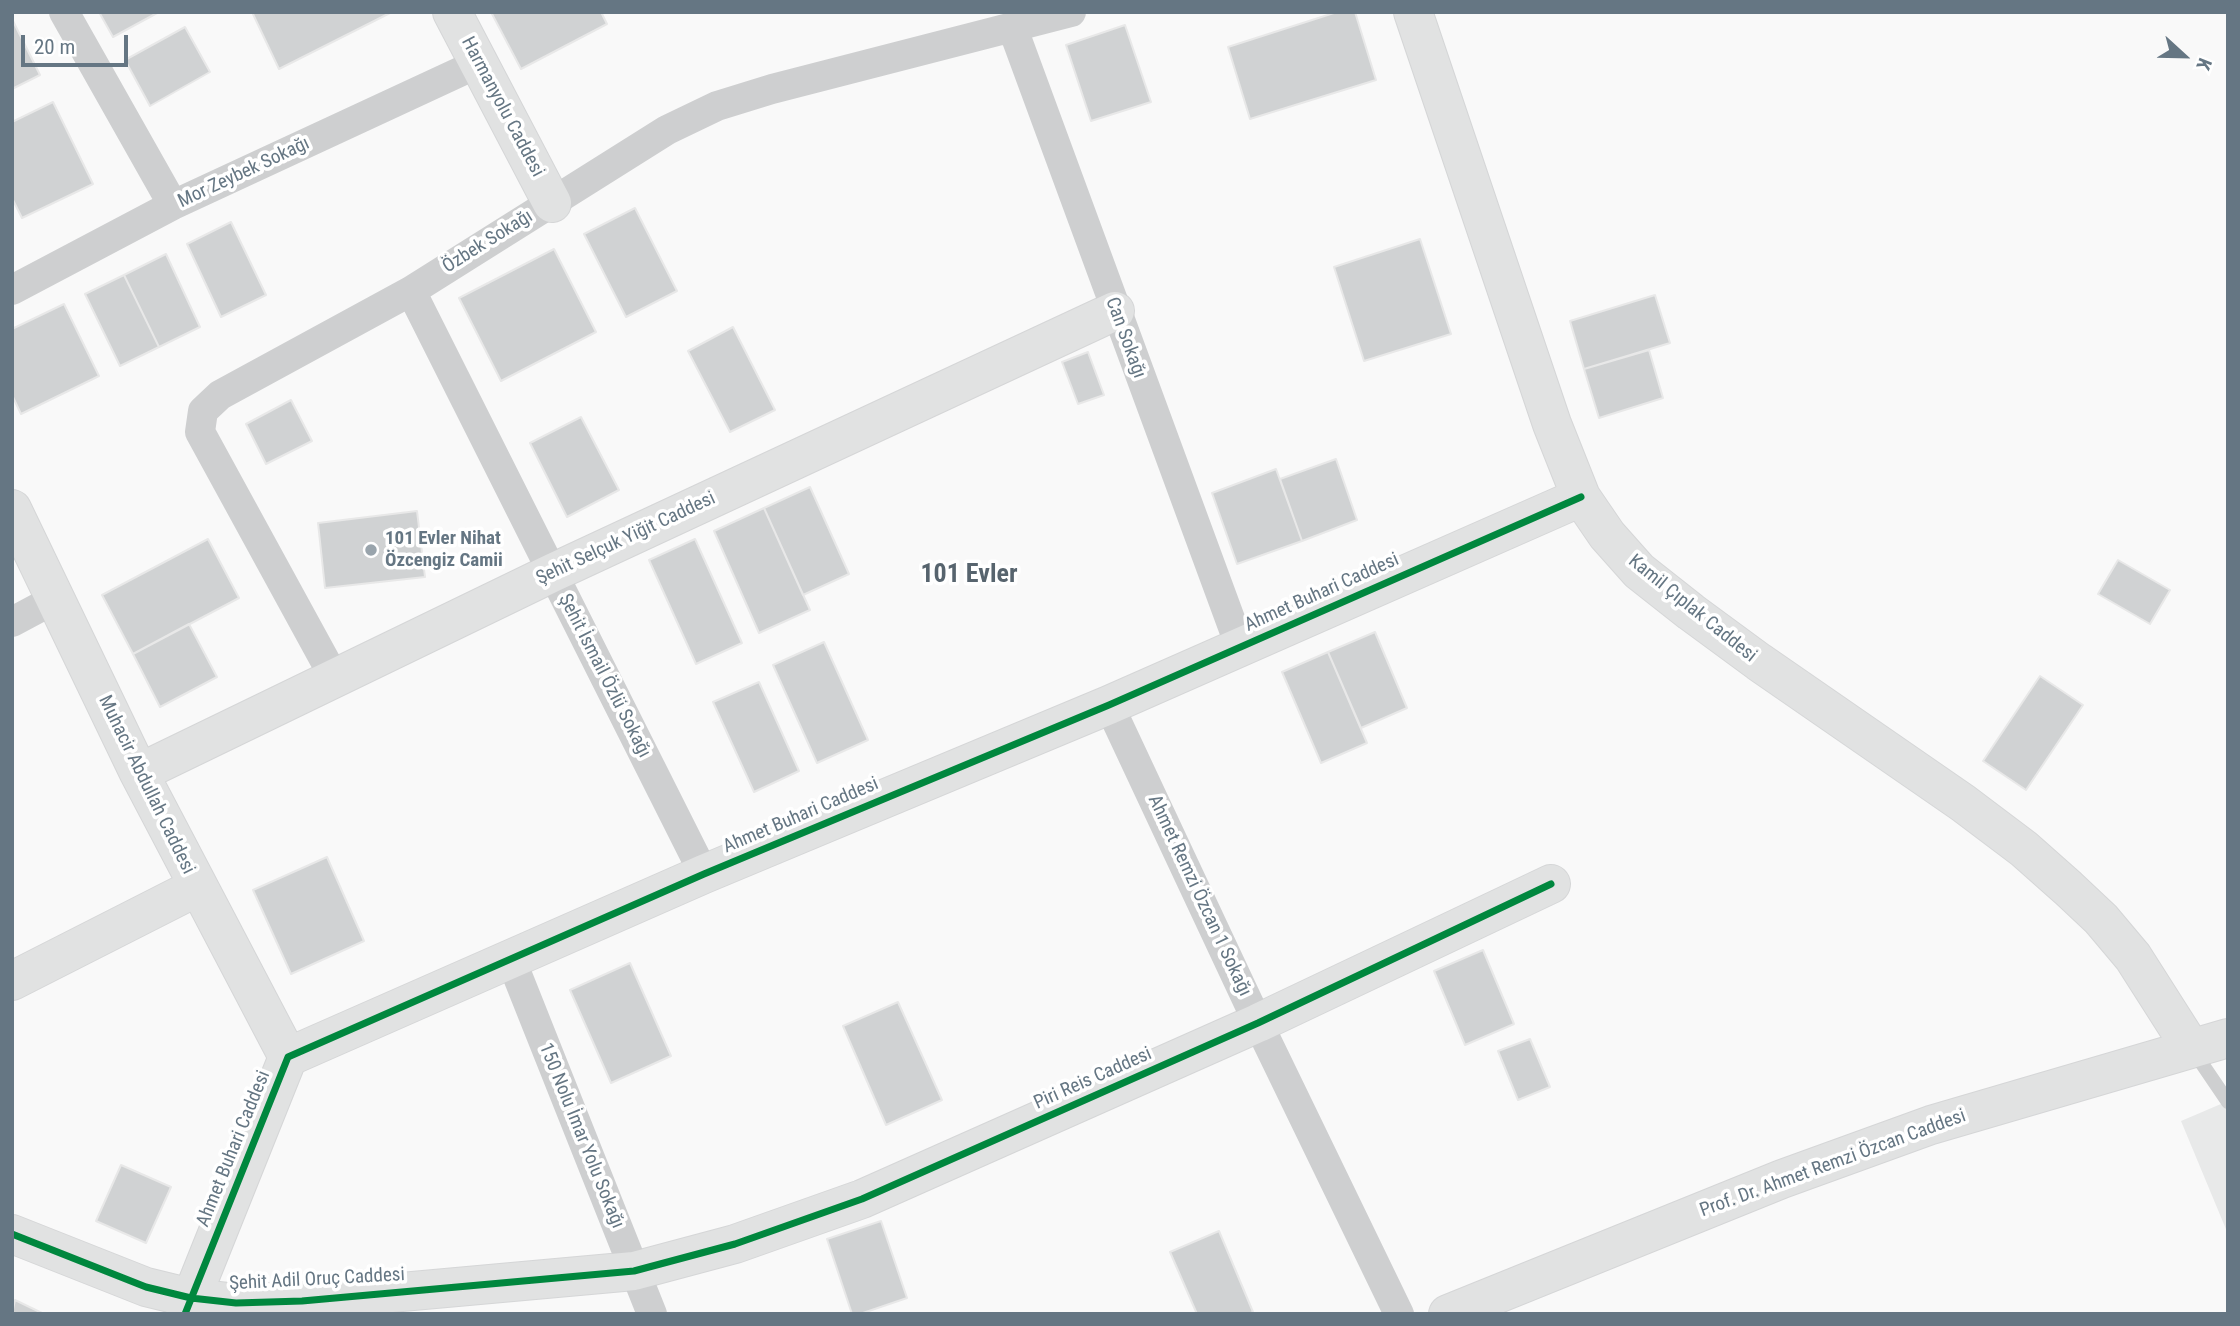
<!DOCTYPE html>
<meta charset="utf-8">
<style>
body{margin:0}
#map{position:relative;width:2240px;height:1326px;overflow:hidden;background:#f9f9f9;font-family:"Roboto Condensed",sans-serif}
canvas{display:block}
.frame{position:absolute;inset:0;border:14px solid #657683;pointer-events:none}
.north{position:absolute;left:2149px;top:21px;width:70px;height:70px;-webkit-text-stroke:5px #fff;paint-order:stroke;rotate:112deg;font-size:19px;font-weight:700;line-height:28px;text-align:center;color:#657683}
.north::after{content:'';display:block;margin:auto;width:24px;height:32px;background:#657683;clip-path:polygon(50% 0,100% 100%,50% 72%,0 100%)}
.scale{position:absolute;left:21px;top:35px;width:107px;height:32px;box-sizing:border-box;border:4px solid #657683;border-top:0;padding-left:9px;font-size:21px;line-height:24px;white-space:nowrap;color:#657683;-webkit-text-stroke:5px #fff;paint-order:stroke}
</style>
<div id="map">
<canvas width="2240" height="1326"></canvas>
<div class="frame"></div>
<div class="north">K</div>
<div class="scale">20 m</div>
</div>
<script>
const context = document.querySelector('canvas').getContext('2d');
context.lineJoin = 'round';
function fill(path, color) {
  context.fillStyle = color;
  context.fill(path, 'evenodd');
}
function toPath(rows) {
  const path = new Path2D();
  for (const r of rows) {
    path.moveTo(r[0], r[1]);
    for (let i = 2; i < r.length; i += 2) path.lineTo(r[i], r[i + 1]);
  }
  return path;
}
function stroke(path, color, width, dash) {
  context.strokeStyle = color;
  context.lineWidth = width;
  context.lineCap = dash ? 'butt' : 'round';
  context.setLineDash(dash || []);
  context.stroke(path);
}
function write(font, color, halo, rows, align = 'center') {
  context.font = font + ' "Roboto Condensed",sans-serif';
  context.lineWidth = 7;
  context.setLineDash([]);
  context.textBaseline = 'middle';
  context.strokeStyle = halo;
  context.fillStyle = color;
  for (const [text, x, y, turn = 0] of rows) {
    context.save();
    context.translate(x, y);
    context.rotate((+turn || 0) * Math.PI / 180);
    context.textAlign = isNaN(turn) ? turn : align;
    if (halo) context.strokeText(text, 0, 0);
    context.fillText(text, 0, 0);
    context.restore();
  }
}
fill(toPath([
 [2228,1101,2228,1234,2181,1121]
]), '#e8e9e9');
const building = toPath([
 [99,12,159,12,113,37,99,12],
 [252,12,390,12,390,13,279,69,252,12],
 [491,12,601,12,607,24,521,69,491,12],
 [1337,12,1355,12,1376,80,1250,119,1228,47,1337,12],
 [12,19,40,75,12,89,12,19],
 [1125,25,1151,102,1091,121,1066,45,1125,25],
 [185,27,210,72,150,106,125,60,185,27],
 [53,102,93,184,22,218,12,198,12,122,53,102],
 [635,208,677,291,626,317,584,234,635,208],
 [231,222,266,295,221,317,187,244,231,222],
 [1420,239,1451,334,1364,361,1334,267,1420,239],
 [554,249,596,332,501,381,459,298,554,249],
 [166,254,200,327,159,347,124,275,166,254],
 [124,275,159,347,120,366,85,294,124,275],
 [1655,295,1670,343,1584,369,1570,321,1655,295],
 [64,304,99,376,21,414,12,395,12,329,64,304],
 [733,327,775,410,730,432,688,351,733,327],
 [1649,350,1663,398,1599,418,1584,369,1649,350],
 [1088,352,1104,395,1078,404,1062,362,1088,352],
 [291,400,312,441,266,464,246,424,291,400],
 [581,417,619,490,567,517,530,443,581,417],
 [1336,459,1357,520,1302,541,1280,479,1336,459],
 [1276,469,1302,541,1237,564,1212,493,1276,469],
 [810,487,849,574,803,595,764,508,810,487],
 [764,508,810,610,759,633,714,531,764,508],
 [417,511,425,577,325,588,318,523,417,511],
 [208,539,239,598,133,654,102,595,208,539],
 [695,539,742,643,696,664,649,560,695,539],
 [2118,560,2170,590,2150,624,2098,594,2118,560],
 [189,624,217,677,160,707,133,654,189,624],
 [1375,632,1407,708,1361,728,1328,652,1375,632],
 [824,642,868,740,817,763,773,665,824,642],
 [1328,652,1367,743,1321,763,1282,672,1328,652],
 [2040,676,2083,705,2026,790,1983,761,2040,676],
 [759,682,799,771,754,792,713,702,759,682],
 [327,857,364,941,291,974,253,890,327,857],
 [1483,950,1514,1024,1465,1045,1434,971,1483,950],
 [630,963,671,1056,611,1083,570,990,630,963],
 [898,1002,942,1100,886,1125,843,1026,898,1002],
 [1530,1039,1550,1087,1518,1100,1498,1051,1530,1039],
 [121,1165,171,1187,146,1243,96,1221,121,1165],
 [881,1221,907,1298,860,1314,852,1314,827,1239,881,1221],
 [1219,1231,1253,1312,1249,1314,1197,1314,1170,1252,1219,1231],
 [15,1300,44,1314,12,1314,15,1300]
]);
fill(building, '#d0d2d3');
stroke(building, '#e8e8e8', 2);
const secondary = toPath([
 [452,12,552,203],
 [1413,12,1552,424,1581,497,1607,535,1639,571,1691,612,1759,662,1963,803,2024,849,2068,888,2101,919,2133,957,2191,1048],
 [12,509,139,773,288,1057],
 [139,773,552,573,1115,311],
 [12,981,197,887],
 [12,1234,146,1287,191,1298,236,1303,302,1301,634,1271,735,1244,862,1199,1258,1023,1551,884],
 [185,1314,288,1057,704,874,1109,705,1581,497],
 [1448,1314,1782,1179,1931,1125,2228,1038]
]);
stroke(secondary, '#d5d6d7', 40);
stroke(toPath([
 [2192,1049,2228,1102]
]), '#cecfd0', 14);
stroke(toPath([
 [64,12,173,205],
 [1013,29,1240,646],
 [12,290,173,205,479,63],
 [411,291,704,874],
 [12,622,55,599],
 [334,677,200,432,203,411,220,395,411,291,667,130,717,106,772,89,1071,12],
 [1109,705,1258,1023,1399,1314],
 [510,957,652,1314]
]), '#cecfd0', 30);
stroke(secondary, '#e1e2e2', 38);
stroke(toPath([
 [12,1234,146,1287,191,1298,236,1303,302,1301,634,1271,735,1244,862,1199,1258,1023,1551,884],
 [185,1314,288,1057,704,874,1109,705,1581,497]
]), '#00873e', 7);
for (const [x, y, r, color] of [
 [371,550,7,"#99a4ac"]
]) {
  const dot = new Path2D();
  dot.arc(x, y, r, 0, 2 * Math.PI);
  context.fillStyle = color;
  context.fill(dot);
  stroke(dot, '#fff', 2.5);
}
write('19px', '#657683', '#fff', [
 ["Harmanyolu Caddesi",502,107,62],
 ["Mor Zeybek Sokağı",244,173,-25],
 ["Özbek Sokağı",488,242,-32],
 ["Can Sokağı",1125,338,70],
 ["Şehit Selçuk Yiğit Caddesi",626,539,-25],
 ["Ahmet Buhari Caddesi",1322,593,-24],
 ["Kamil Çıplak Caddesi",1692,609,39],
 ["Şehit İsmail Özlü Sokağı",604,676,63],
 ["Muhacir Abdullah Caddesi",146,785,64],
 ["Ahmet Buhari Caddesi",801,816,-23],
 ["Ahmet Remzi Özcan 1 Sokağı",1199,896,65],
 ["Piri Reis Caddesi",1093,1079,-24],
 ["150 Nolu İmar Yolu Sokağı",581,1136,68],
 ["Ahmet Buhari Caddesi",234,1149,-68],
 ["Prof. Dr. Ahmet Remzi Özcan Caddesi",1833,1164,-20],
 ["Şehit Adil Oruç Caddesi",317,1280,-3]
]);
write('bold 19px', '#657683', '#fff', [
 ["101 Evler Nihat",385,539],
 ["Özcengiz Camii",385,561]
], 'left');
write('bold 26px', '#57646e', '#fff', [
 ["101 Evler",969,575]
]);
</script>
